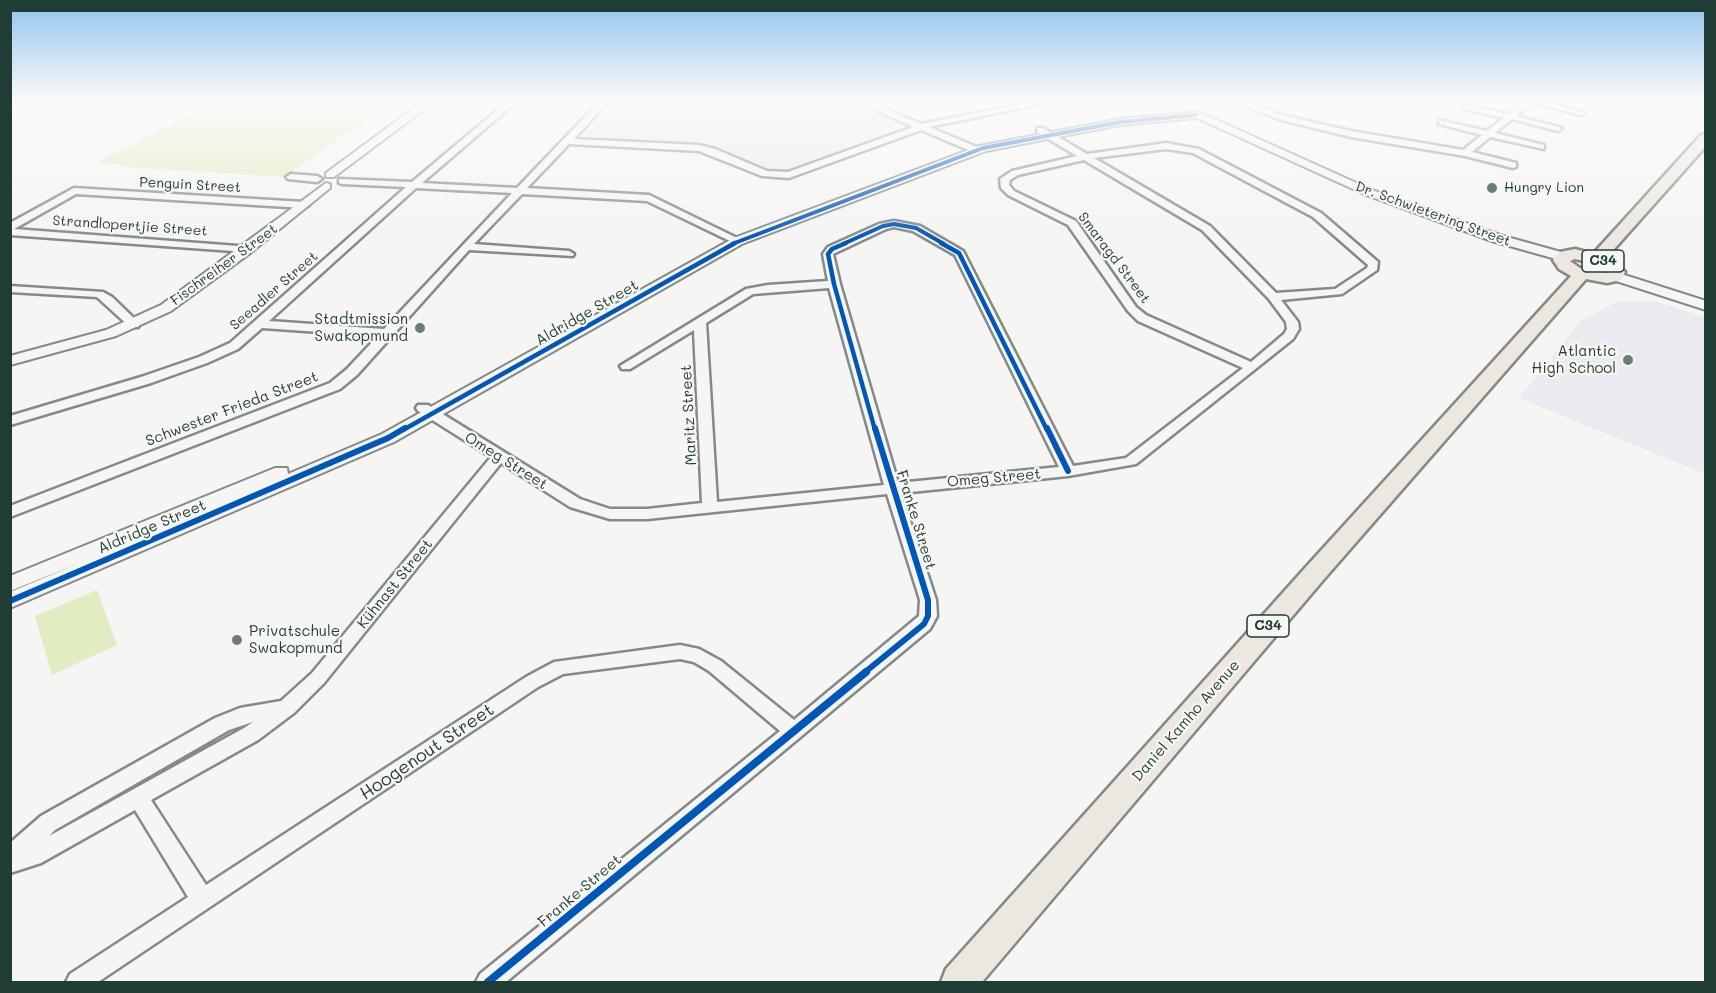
<!DOCTYPE html>
<meta charset="utf-8">
<style>
body{margin:0}
#map{position:relative;width:1716px;height:993px;overflow:hidden;background:#f5f5f3;font-family:Mali,sans-serif}
canvas{display:block}
.frame{position:absolute;inset:0;border:12px solid #1f3d34;pointer-events:none}
</style>
<div id="map">
<canvas width="1716" height="993"></canvas>
<div class="frame"></div>
</div>
<script>
const context = document.querySelector('canvas').getContext('2d');
context.lineJoin = 'round';
function fill(path, color) {
  context.fillStyle = color;
  context.fill(path, 'evenodd');
}
function toPath(rows) {
  const path = new Path2D();
  for (const r of rows) {
    path.moveTo(r[0], r[1]);
    for (let i = 2; i < r.length; i += 2) path.lineTo(r[i], r[i + 1]);
  }
  return path;
}
function stroke(path, color, width, dash) {
  context.strokeStyle = color;
  context.lineWidth = width;
  context.lineCap = dash ? 'butt' : 'round';
  context.setLineDash(dash || []);
  context.stroke(path);
}
function write(font, color, halo, rows, align = 'center') {
  context.font = font + ' Mali,sans-serif';
  context.lineWidth = 4.5;
  context.setLineDash([]);
  context.textBaseline = 'middle';
  context.strokeStyle = halo;
  context.fillStyle = color;
  for (const [text, x, y, turn = 0] of rows) {
    context.save();
    context.translate(x, y);
    context.rotate((+turn || 0) * Math.PI / 180);
    context.textAlign = isNaN(turn) ? turn : align;
    if (halo) context.strokeText(text, 0, 0);
    context.fillText(text, 0, 0);
    context.restore();
  }
}
fill(toPath([
 [613,102,848,102,902,125,904,129,784,171,772,170,711,146,588,139,582,136],
 [1618,301,1657,302,1705,317,1705,474,1519,398,1581,321]
]), '#ebeaf0');
fill(toPath([
 [215,102,390,102,284,177,128,167,117,164,96,163],
 [97,590,117,645,52,675,35,616]
]), '#e1ecc2');
const minor = toPath([
 [507,102,516,102,422,183,517,188,599,102,608,102,574,139,699,145,715,149,767,171,788,172,913,127,858,102,870,102,921,124,1032,102,1050,102,929,127,979,148,979,152,973,152,921,130,789,178,762,176,699,151,569,144,527,188,649,195,743,241,734,243,647,201,522,194,474,244,569,251,574,254,573,256,469,250,357,375,340,389,10,517,10,506,330,383,347,369,378,336,262,328,238,349,207,363,151,383,10,425,10,416,141,377,199,357,230,343,406,187,342,184,339,183,339,179,412,182,507,102],
 [416,188,512,193,384,329,269,321,416,188],
 [1237,102,1249,102,1281,115,1351,131,1463,150,1482,135,1439,124,1439,120,1487,131,1504,118,1462,108,1461,106,1465,104,1508,114,1523,102,1532,102,1516,116,1562,128,1558,131,1512,119,1495,133,1544,145,1544,149,1490,137,1472,152,1516,163,1516,167,1513,168,1465,156,1351,137,1278,119,1237,102],
 [1534,102,1548,102,1584,113,1580,115,1534,102],
 [1037,128,1043,128,1087,154,1166,143,1199,149,1321,213,1378,262,1377,270,1342,294,1281,300,1298,322,1299,329,1293,339,1136,464,1068,476,901,493,936,600,937,616,930,629,506,982,476,982,480,974,780,731,709,671,694,662,680,659,563,674,538,687,98,982,66,982,70,974,188,897,135,810,41,863,10,873,10,843,41,816,215,718,240,708,281,701,312,673,491,457,418,411,416,408,418,405,428,405,580,499,610,509,647,509,702,503,694,330,630,369,622,369,620,366,746,289,768,285,828,281,823,254,828,247,879,224,894,221,920,226,963,251,1073,466,1126,458,1243,368,1138,321,1128,311,1068,225,1008,195,1001,188,1000,179,1012,171,1077,156,1037,132,1037,128],
 [1166,149,1193,153,1313,217,1368,265,1367,268,1335,289,1276,293,1210,226,1094,158,1166,149],
 [1084,160,1202,230,1269,299,1286,322,1287,329,1284,334,1251,362,1146,315,1136,307,1076,221,1014,191,1009,185,1010,180,1018,175,1084,160],
 [894,227,913,231,955,255,1059,467,898,483,840,284,833,254,886,229,894,227],
 [829,288,884,485,717,502,706,323,753,294,829,288],
 [501,463,570,507,610,519,647,519,887,494,920,600,919,616,794,720,721,661,699,649,680,645,554,662,526,677,206,885,151,800,258,740,294,713,324,683,501,463],
 [253,722,244,728,49,836,55,830,229,730,253,722],
 [291,174,317,176,322,179,317,182,288,179,286,177,291,174],
 [74,188,304,202,309,205,304,208,76,194,14,229,251,247,252,249,247,252,10,235,10,223,74,188],
 [10,286,103,292,112,297,140,324,138,327,130,327,97,297,10,292,10,286]
]);
const tertiary = toPath([
 [422,102,434,102,334,177,326,177,326,173,422,102],
 [1199,112,1372,190,1500,235,1568,254,1569,257,1563,261,1492,241,1364,194,1197,118,1120,125,986,151,742,244,394,442,10,608,10,592,80,563,10,591,10,576,275,468,287,468,288,474,382,434,734,238,979,146,1120,119,1199,112],
 [326,183,330,184,330,188,249,254,171,311,116,336,10,365,10,356,106,330,161,305,326,183],
 [1615,272,1706,301,1706,310,1610,279,1608,276,1610,273,1615,272]
]);
const primary = toPath([
 [1706,134,1706,146,1607,257,1613,259,1625,272,1621,280,1607,283,1586,279,1324,579,982,982,941,982,946,969,1306,567,1571,276,1559,269,1553,260,1555,257,1560,252,1575,249,1593,254,1701,135,1706,134],
 [1575,259,1601,265,1608,273,1580,268,1570,261,1575,259]
]);
stroke(minor, '#858a88', 5);
stroke(tertiary, '#858a88', 4);
stroke(primary, '#858a88', 5);
fill(minor, '#f5f5f3');
fill(tertiary, '#f5f5f3');
fill(primary, '#ece8df');
stroke(toPath([
 [732,244,983,148,1120,122,1196,115],
 [843,244,883,226,894,224,916,228,944,244]
]), '#0057b8', 4);
stroke(toPath([
 [846,243,832,249,828,254,834,284,875,430],
 [941,243,959,253,1047,430],
 [403,430,735,243]
]), '#0057b8', 4.5);
stroke(toPath([
 [1047,428,1068,471],
 [10,601,388,438,405,428],
 [864,673,924,624,928,616,928,600,875,428]
]), '#0057b8', 6);
stroke(toPath([
 [488,982,866,672]
]), '#0057b8', 8);
const sky = context.createLinearGradient(0, 0, 0, 241);
sky.addColorStop(0, '#90c4eb');
sky.addColorStop(0.42, '#fafafa');
sky.addColorStop(1, '#fafafa00');
context.fillStyle = sky;
context.fillRect(0, 0, 1716, 241);
for (const [x, y, r, color] of [
 [1492,188,6,"#6a7d77"],
 [420,328,6,"#6a7d77"],
 [1628,360,6,"#6a7d77"],
 [237,640,6,"#6a7d77"]
]) {
  const dot = new Path2D();
  dot.arc(x, y, r, 0, 2 * Math.PI);
  context.fillStyle = color;
  context.fill(dot);
  stroke(dot, '#f6f6f2', 2);
}
write('14px', '#1f3d34', '#f6f6f2', [
 ["Penguin Street",190,185,3],
 ["Dr. Schwietering Street",1433,214,20],
 ["Strandlopertjie Street",130,226,4],
 ["Smaragd Street",1114,258,53],
 ["Fischreiher Street",224,265,-36],
 ["Seeadler Street",274,291,-41]
]);
write('14px', '#1f3d34', '#f6f6f2', [
 ["Hungry Lion",1504,188]
], 'left');
for (const [x, y, w] of [
 [1603,261,42],
 [1268,626,42]
]) {
  const box = new Path2D();
  box.roundRect(x - w / 2, y - 11, w, 22, 4.5);
  context.fillStyle = '#f6f6f2';
  context.fill(box);
  stroke(box, '#1f3d34', 1.5);
}
write('bold 14px', '#1f3d34', null, [
 ["C34",1603,261],
 ["C34",1268,626]
]);
write('15px', '#1f3d34', '#f6f6f2', [
 ["Aldridge Street",587,313,-30],
 ["Schwester Frieda Street",232,409,-21],
 ["Maritz Street",689,415,-93],
 ["Omeg Street",506,461,32],
 ["Omeg Street",994,478,-5],
 ["Franke Street",916,520,73],
 ["Aldridge Street",152,527,-23],
 ["Kühnast Street",395,584,-51],
 ["Daniel Kamho Avenue",1186,721,-49],
 ["Franke Street",580,891,-40]
]);
write('15px', '#1f3d34', '#f6f6f2', [
 ["Stadtmission",408,319],
 ["Swakopmund",408,336],
 ["Atlantic",1616,351],
 ["High School",1616,368],
 ["Privatschule",249,631,"left"],
 ["Swakopmund",249,648,"left"]
], 'right');
write('18px', '#1f3d34', '#f6f6f2', [
 ["Hoogenout Street",427,752,-34]
]);
</script>
